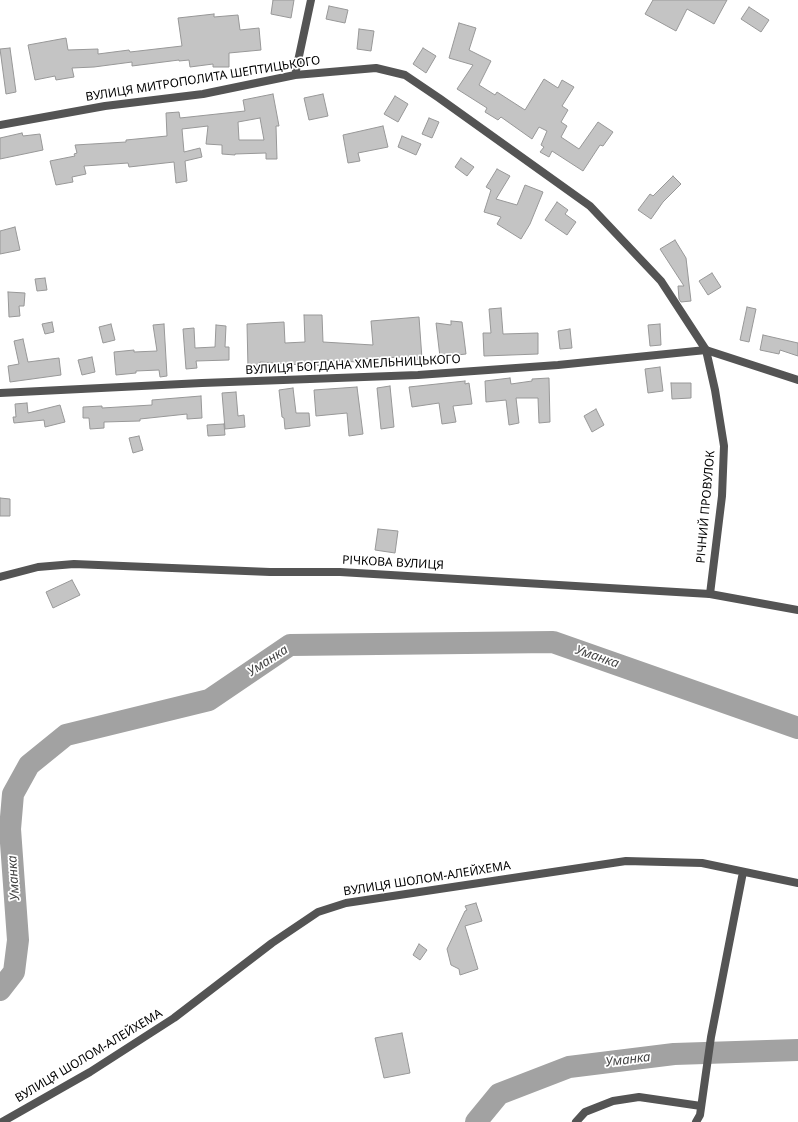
<!DOCTYPE html>
<meta charset="utf-8">
<style>
body{margin:0}
canvas{display:block;background:#fff}
</style>
<canvas width="798" height="1122"></canvas>
<script>
const context = document.querySelector('canvas').getContext('2d');
context.lineJoin = 'round';
function toPath(rows) {
  const path = new Path2D();
  for (const r of rows) {
    path.moveTo(r[0], r[1]);
    for (let i = 2; i < r.length; i += 2) path.lineTo(r[i], r[i + 1]);
  }
  return path;
}
function stroke(path, color, width, dash) {
  context.strokeStyle = color;
  context.lineWidth = width;
  context.lineCap = dash ? 'butt' : 'round';
  context.setLineDash(dash || []);
  context.stroke(path);
}
function fill(path, color) {
  context.fillStyle = color;
  context.fill(path, 'evenodd');
}
function write(font, color, halo, rows, align = 'center') {
  context.font = font + ' "Noto Sans",sans-serif';
  context.lineWidth = 3.5;
  context.setLineDash([]);
  context.textBaseline = 'middle';
  context.strokeStyle = halo;
  context.fillStyle = color;
  for (const [text, x, y, turn = 0] of rows) {
    context.save();
    context.translate(x, y);
    context.rotate((+turn || 0) * Math.PI / 180);
    context.textAlign = isNaN(turn) ? turn : align;
    if (halo) context.strokeText(text, 0, 0);
    context.fillText(text, 0, 0);
    context.restore();
  }
}
stroke(toPath([
 [0,990,14,972,18,940,10,829,13,794,29,765,66,735,209,700,290,645,553,642,798,728],
 [476,1122,499,1094,569,1067,674,1054,798,1050]
]), '#a2a2a2', 22);
const building = toPath([
 [273,0,294,0,291,18,271,14,273,0],
 [653,0,727,0,714,24,687,9,676,31,645,14,653,0],
 [329,6,348,10,345,23,326,19,329,6],
 [749,7,769,20,761,32,741,19,749,7],
 [214,14,214,17,238,15,240,30,259,28,261,50,229,53,229,67,213,67,213,64,190,67,189,60,179,61,179,60,132,66,132,62,94,67,72,68,74,77,56,80,55,76,35,80,28,45,66,38,68,50,98,49,98,54,129,50,130,52,182,46,178,18,214,14],
 [459,23,476,28,469,50,491,61,479,85,495,95,497,92,525,110,544,79,558,88,562,80,574,87,562,106,568,110,561,122,567,126,561,137,579,149,598,122,613,132,603,146,600,145,583,171,552,151,549,157,540,152,544,147,541,145,547,131,539,127,532,139,501,117,498,120,485,112,487,108,457,89,473,65,449,58,459,23],
 [359,29,374,31,371,51,357,49,359,29],
 [10,48,16,92,6,94,0,49,10,48],
 [423,48,436,56,426,73,413,64,423,48],
 [273,94,279,126,276,126,277,159,266,159,266,153,235,154,235,155,222,154,222,145,206,144,208,126,182,129,184,152,200,148,202,157,185,161,187,181,176,183,174,162,129,167,128,163,84,166,86,174,72,177,73,182,56,185,50,161,75,156,74,154,77,153,75,145,126,142,126,140,167,136,166,113,179,112,180,118,245,111,243,100,273,94],
 [260,118,264,140,239,140,238,122,260,118],
 [323,94,328,116,309,120,304,98,323,94],
 [395,96,408,104,398,122,384,114,395,96],
 [429,118,439,122,432,138,422,134,429,118],
 [383,126,388,147,358,153,360,161,348,163,343,135,383,126],
 [22,133,23,136,40,134,43,150,0,159,0,138,22,133],
 [402,136,421,144,416,155,398,147,402,136],
 [461,158,474,167,467,176,455,167,461,158],
 [497,169,510,176,496,199,517,205,525,185,543,192,530,224,521,239,497,224,501,217,484,212,491,190,486,187,497,169],
 [673,176,681,184,663,202,651,219,638,210,650,194,653,196,673,176],
 [557,202,568,210,565,214,576,222,567,235,545,220,557,202],
 [15,227,20,250,0,254,0,231,15,227],
 [675,240,686,258,691,301,681,302,679,299,678,286,684,286,660,249,675,240],
 [712,273,721,287,708,295,699,281,712,273],
 [45,278,47,290,37,291,35,279,45,278],
 [8,292,25,293,24,306,19,306,20,316,9,317,8,292],
 [747,307,756,309,749,342,740,340,747,307],
 [501,308,503,334,538,333,538,354,484,356,483,333,491,333,489,309,501,308],
 [304,315,322,315,323,342,373,345,371,321,419,317,422,359,403,360,403,357,357,359,357,362,324,360,324,365,303,366,303,365,260,362,260,368,248,368,247,324,284,322,285,343,305,342,304,315],
 [451,321,462,322,466,354,440,357,436,323,451,325,451,321],
 [52,322,54,332,45,334,42,324,52,322],
 [111,324,115,340,103,343,99,327,111,324],
 [164,324,167,376,160,377,159,370,136,371,136,373,116,375,114,352,134,350,134,352,157,351,153,325,164,324],
 [660,324,661,345,650,346,648,325,660,324],
 [216,325,226,326,225,347,229,347,229,360,196,361,197,368,186,369,183,329,194,328,195,348,215,347,216,325],
 [570,329,572,348,560,349,558,331,570,329],
 [763,335,798,343,798,356,780,350,779,354,760,350,763,335],
 [23,339,28,362,59,358,61,375,10,382,8,366,19,364,14,341,23,339],
 [92,357,95,372,82,375,78,360,92,357],
 [660,367,663,391,648,393,645,369,660,367],
 [510,378,511,384,532,381,532,379,549,378,550,422,539,423,538,398,516,398,519,423,509,425,506,400,486,402,485,381,510,378],
 [465,381,465,384,469,383,472,404,453,406,456,422,442,424,439,403,412,407,409,387,465,381],
 [671,383,691,383,691,398,672,399,671,383],
 [390,386,394,427,381,429,377,388,390,386],
 [357,387,363,434,349,436,347,413,316,416,314,390,357,387],
 [293,388,296,413,309,413,310,426,285,429,284,418,282,417,279,390,293,388],
 [236,392,238,416,244,415,245,427,225,429,222,393,236,392],
 [201,396,202,418,187,419,187,414,140,419,140,421,104,422,104,428,90,429,89,418,83,418,83,407,102,406,102,408,152,405,152,400,201,396],
 [27,403,28,413,60,405,65,422,45,427,44,420,14,423,13,417,16,417,15,404,27,403],
 [596,409,604,425,592,432,584,416,596,409],
 [224,424,225,435,208,436,207,425,224,424],
 [139,436,143,450,133,453,129,438,139,436],
 [0,498,10,499,10,516,0,516,0,498],
 [378,529,398,531,395,553,375,550,378,529],
 [72,580,80,595,53,608,46,592,72,580],
 [476,903,482,921,465,926,478,969,460,975,459,969,451,965,447,949,465,911,467,910,465,906,476,903],
 [419,944,427,950,420,960,413,955,419,944],
 [402,1033,410,1073,384,1078,375,1038,402,1033]
]);
fill(building, '#c4c4c4');
stroke(building, '#989898', 1);
stroke(toPath([
 [706,350,715,390,724,446,722,496,710,594]
]), '#545454', 8);
stroke(toPath([
 [295,75,311,0],
 [0,125,105,106,203,94,295,75,376,68,405,75,439,98,590,206,661,281,706,350,798,380],
 [0,393,202,383,418,375,558,365,706,350],
 [0,577,38,567,74,564,270,572,340,572,710,594,798,610],
 [2,1122,90,1072,174,1018,272,943,318,912,346,903,626,861,702,863,798,883],
 [576,1122,585,1112,613,1101,639,1097,701,1106],
 [696,1122,700,1115,711,1037,743,872]
]), '#545454', 8);
write('12px', '#000', '#fff', [
 ["ВУЛИЦЯ МИТРОПОЛИТА ШЕПТИЦЬКОГО",203,79,-9],
 ["ВУЛИЦЯ БОГДАНА ХМЕЛЬНИЦЬКОГО",353,365,-3],
 ["РІЧНИЙ ПРОВУЛОК",706,507,-85],
 ["РІЧКОВА ВУЛИЦЯ",393,563,3],
 ["ВУЛИЦЯ ШОЛОМ-АЛЕЙХЕМА",427,879,-9],
 ["ВУЛИЦЯ ШОЛОМ-АЛЕЙХЕМА",89,1056,-31]
]);
write('italic 13px', '#434343', '#fff', [
 ["Уманка",597,657,19],
 ["Уманка",268,661,-33],
 ["Уманка",14,878,-94],
 ["Уманка",628,1060,-7]
]);
</script>
